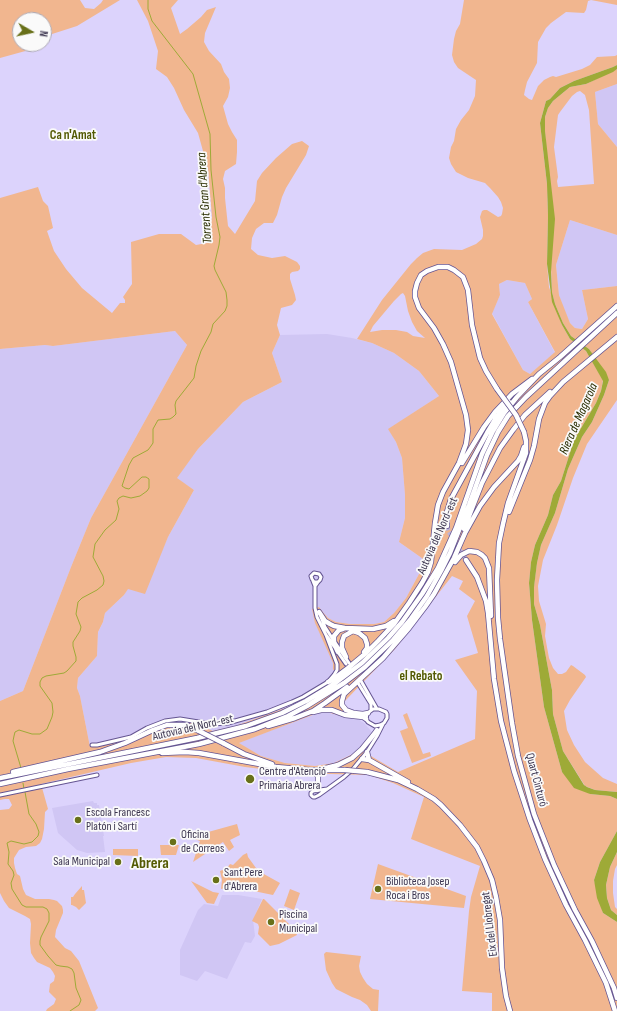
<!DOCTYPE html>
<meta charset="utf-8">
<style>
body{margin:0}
#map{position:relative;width:617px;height:1011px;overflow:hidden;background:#dcd3fc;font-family:"Sofia Sans Condensed",sans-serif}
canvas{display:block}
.north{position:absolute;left:12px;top:12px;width:40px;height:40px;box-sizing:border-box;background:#fafafa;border:1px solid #aeabb6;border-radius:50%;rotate:99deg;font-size:11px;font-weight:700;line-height:16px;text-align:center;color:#3b344f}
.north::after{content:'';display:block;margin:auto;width:14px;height:18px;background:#687019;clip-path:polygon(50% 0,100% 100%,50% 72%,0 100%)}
</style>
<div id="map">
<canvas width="617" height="1011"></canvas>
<div class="north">N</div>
</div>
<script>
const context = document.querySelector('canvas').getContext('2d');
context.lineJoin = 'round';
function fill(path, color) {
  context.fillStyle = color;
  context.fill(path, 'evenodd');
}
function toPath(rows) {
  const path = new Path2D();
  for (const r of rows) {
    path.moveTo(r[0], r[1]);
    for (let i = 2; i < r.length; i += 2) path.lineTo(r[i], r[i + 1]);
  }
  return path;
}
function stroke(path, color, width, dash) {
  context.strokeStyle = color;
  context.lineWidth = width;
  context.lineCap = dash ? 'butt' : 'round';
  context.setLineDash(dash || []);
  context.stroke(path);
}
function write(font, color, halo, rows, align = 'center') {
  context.font = font + ' "Sofia Sans Condensed",sans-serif';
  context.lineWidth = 3.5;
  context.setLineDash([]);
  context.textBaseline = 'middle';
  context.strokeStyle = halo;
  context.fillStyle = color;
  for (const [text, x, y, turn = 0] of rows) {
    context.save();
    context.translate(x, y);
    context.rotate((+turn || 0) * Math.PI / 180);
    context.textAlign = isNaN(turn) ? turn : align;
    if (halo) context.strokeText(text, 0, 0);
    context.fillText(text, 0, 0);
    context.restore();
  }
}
fill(toPath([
 [617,84,617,147,598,124,595,92],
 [570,220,617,235,617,286,582,290,588,319,582,329,575,328,570,323,566,315,559,295,556,265],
 [507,280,525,283,532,299,528,302,555,353,530,374,523,370,492,313,500,295,499,284],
 [175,331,187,345,91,518,71,567,23,691,0,701,0,349,45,345,53,346],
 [327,334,352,338,372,343,394,353,419,371,439,396,389,429,396,442,402,458,405,495,405,518,399,542,426,561,406,598,394,613,384,622,374,624,350,624,336,622,328,618,322,611,319,607,333,663,333,669,338,678,332,683,291,706,235,726,213,731,193,723,163,724,149,729,133,737,90,747,80,696,77,688,78,678,97,656,98,632,103,622,105,613,124,595,127,589,158,559,168,537,194,490,176,478,198,449,243,402,282,382,272,353,280,335],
 [323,711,345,717,358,719,364,723,372,732,357,751,334,763,315,766,285,763,261,756,238,743],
 [93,801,94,803,97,803,97,805,99,805,104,836,103,836,105,852,87,853,77,850,58,833,52,808],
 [222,895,238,895,262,899,253,920,255,936,251,943,245,942,227,979,205,971,197,981,180,975,180,950,198,910,204,904,218,906]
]), '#d0c6f4');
fill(toPath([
 [0,0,80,0,85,8,94,9,101,3,103,0,120,0,77,26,49,35,44,39,44,20,20,20,20,44,37,44,29,50,0,58],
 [137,0,178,0,171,8,180,34,187,29,201,17,207,10,216,7,205,33,204,42,209,51,221,64,224,72,229,79,230,88,228,97,223,106,228,124,232,132,237,140,237,152,236,164,225,171,223,179,225,188,225,198,228,226,235,234,255,201,257,181,262,173,276,158,292,144,302,141,309,146,306,155,286,188,282,197,277,215,273,223,264,223,256,229,252,238,251,249,258,255,272,258,285,256,297,262,300,266,300,269,298,271,292,272,290,274,290,279,295,295,296,300,292,305,281,308,277,325,280,335,272,353,282,382,243,402,198,449,177,478,194,490,168,537,145,594,128,589,124,595,105,613,103,622,98,632,97,656,78,678,77,688,80,696,90,747,133,737,149,729,163,724,178,722,193,723,213,731,235,726,291,706,332,683,338,678,333,669,333,663,315,623,312,609,319,607,322,611,328,618,336,622,350,624,374,624,384,622,394,613,406,598,426,561,399,542,405,518,405,495,402,458,396,442,388,429,439,396,419,371,394,353,372,343,357,339,382,300,411,264,417,258,423,253,434,249,462,250,476,244,482,239,483,236,483,230,480,217,482,211,484,210,487,210,498,217,501,216,502,214,503,208,501,202,498,197,490,188,485,183,468,178,456,172,451,164,449,158,451,147,454,141,456,129,461,120,469,110,475,96,476,80,458,68,454,62,452,55,454,39,456,31,460,24,464,0,617,0,617,5,591,0,588,1,586,10,584,13,566,12,551,23,546,28,538,42,537,63,527,82,525,90,524,95,529,99,532,100,538,86,544,80,550,77,553,76,556,77,582,69,590,65,597,57,615,56,617,55,617,65,613,67,574,81,560,88,550,99,546,101,540,123,547,184,548,216,547,264,549,287,562,325,570,339,586,351,603,380,601,391,596,403,574,440,561,481,553,495,548,515,535,545,531,562,529,583,532,620,544,707,562,772,590,794,610,796,617,799,617,831,600,862,594,880,603,913,617,922,617,1011,492,1011,492,993,462,991,469,911,471,897,480,866,411,839,424,797,393,783,369,775,294,773,245,767,196,758,166,757,131,763,41,784,48,809,45,812,44,829,42,839,40,843,36,846,26,847,19,850,14,858,14,863,15,868,17,874,20,876,23,889,26,895,35,899,49,899,54,900,57,901,62,906,63,910,63,913,56,930,55,937,65,948,71,951,79,961,98,1008,95,1011,46,1011,47,1009,54,1004,56,999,49,992,50,984,54,981,55,976,53,972,50,968,37,962,34,958,31,953,30,943,31,924,30,919,25,916,9,908,4,901,0,893,0,810,9,809,12,805,9,799,5,799,0,800,0,701,23,691,71,567,91,518,187,345,175,331,53,346,45,345,0,349,0,198,38,187,43,201,48,206,53,228,47,231,54,251,66,269,82,288,112,313,120,303,125,303,125,300,123,297,132,284,131,242,159,234,181,234,196,245,207,243,212,217,208,169,198,133,184,110,174,88,167,77,156,69,158,51,148,21],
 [507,280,525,283,532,299,528,302,555,352,530,374,523,370,492,314,500,295,499,284],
 [403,293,405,296,408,311,412,322,417,331,425,338,413,336,407,332,396,330,382,330,370,332,373,326,394,301,401,294],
 [452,576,463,581,459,589,475,601,467,616,478,653,455,660,477,691,475,739,398,772,359,749,357,752,334,763,315,766,285,763,261,756,239,743,323,711,345,717,344,702,395,649],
 [617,69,617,84,595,92,598,124,617,147,617,235,570,220,556,265,559,295,570,323,575,328,582,329,588,319,582,290,617,286,617,400,587,444,573,478,557,525,543,560,538,586,539,601,546,624,545,636,549,658,553,668,558,674,562,674,566,672,571,665,573,666,585,675,586,677,570,700,564,711,567,730,574,745,585,762,603,778,617,784,617,792,595,790,585,786,563,751,553,714,552,690,540,625,534,604,534,586,537,563,541,545,555,513,568,469,582,437,592,422,604,395,609,380,589,349,571,336,563,323,555,304,552,292,545,131,545,117,548,108,553,101,570,87,586,84],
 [580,91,585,95,589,110,594,184,558,187,557,181,558,177,554,147,558,115,560,112,572,96,577,92],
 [407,713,423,754,430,752,431,756,412,763,400,731,408,728,403,715],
 [237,824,240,835,230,840,234,847,229,851,223,842,193,862,200,841,192,838,194,833,201,834],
 [160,845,179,845,176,855,161,855],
 [113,849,138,849,138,856,113,855],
 [617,852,617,865,615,869,613,881,613,893,615,907,617,909,617,915,611,910,607,898,606,885,610,867],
 [247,853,248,857,256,868,262,873,280,883,273,895,239,888,238,883,233,888,229,887,221,889,222,880,220,871,227,868,230,864,233,865,243,855],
 [378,864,466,896,464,908,370,899],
 [191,881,213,892,219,893,214,904,207,903],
 [82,886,82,890,84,890,86,903,79,910,76,907,72,905,71,905,71,897,73,897,75,894],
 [290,889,300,893,294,910,284,906],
 [263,899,264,899,295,930,297,935,279,944,270,946,258,934,259,927,258,924,252,921],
 [326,952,361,956,359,966,360,972,363,978,367,984,373,989,379,990,378,1011,371,1011,367,1005,360,1000,352,997,336,989,332,983,326,970,324,954]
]), '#f1b68f');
fill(toPath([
 [617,65,617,69,613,72,586,84,570,87,553,101,548,108,545,117,545,131,555,219,551,272,552,292,555,304,563,323,571,336,589,349,600,364,606,372,609,380,604,395,592,422,582,437,568,469,555,513,541,545,537,563,534,587,534,604,540,625,552,690,553,714,563,751,584,785,587,787,595,790,617,792,617,799,610,796,590,794,574,788,562,772,544,707,532,620,529,583,531,562,535,545,548,515,553,495,561,481,574,440,596,403,601,391,603,381,586,351,570,339,562,325,552,302,547,264,548,216,547,184,540,123,546,101,550,99,560,88,574,81,613,67],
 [617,831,617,852,610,867,606,885,607,898,611,910,617,915,617,922,603,913,597,898,594,880,600,862]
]), '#9eaa37');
stroke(toPath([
 [21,768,13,741,14,736,15,732,19,730,32,734,40,734,47,729,52,717,53,712,52,703,40,686,40,682,42,678,46,676,64,673,67,671,76,661,76,657,73,646,73,642,80,631,81,627,76,614,78,602,82,598,97,590,103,585,104,581,103,576,93,557,95,544,105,530,116,520,119,509,117,501,119,498,123,496,131,498,140,496,147,491,149,488,149,479,146,477,142,477,129,489,125,488,122,486,129,465,133,458,148,450,151,446,153,443,153,429,158,420,170,419,173,417,176,414,175,405,176,401,194,378,196,366,201,351,211,332,213,324,225,311,227,306,227,300,226,292,215,270,214,266,219,245,220,237,216,217,211,170,210,134,193,74,152,21,148,9,148,0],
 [23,783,24,789],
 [25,792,29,814,36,824,39,832,38,836,32,842,24,844,11,841,7,843,9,852,8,864,13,871,14,875,11,883,12,889,22,905,26,907,43,907,47,909,49,913,49,921,41,937,40,941,40,945,48,956,56,965,60,966,68,967,72,969,74,973,76,988,81,1000,79,1005,70,1011]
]), '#9eaa37', 1);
stroke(toPath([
 [447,526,449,532,466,560]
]), '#bcb3d9', 4.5, [4.5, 2]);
const minor = toPath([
 [313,581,315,586,315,608,317,617,326,635,334,646],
 [315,586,318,582,320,580,321,577,319,574,314,573,311,576,312,579,314,582,318,582],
 [321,617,325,627,334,641,349,663],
 [337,651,346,664],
 [361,681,377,709],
 [358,683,371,704,371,710],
 [373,709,379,709,386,712,387,714,387,718,384,723,380,725,375,726,368,722,366,719,367,714,369,712,373,709],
 [92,745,97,745,131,737,147,728,165,721,180,719,211,724,228,723,267,712,292,702,303,697,328,682,334,675,337,670,337,664,326,635],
 [327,789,313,791,311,793,311,795,313,797,315,797,319,795,344,777,353,769,367,752,377,736,383,724],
 [0,795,97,775]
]);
const highway = toPath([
 [524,432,526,441,526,453,508,503,503,524,499,543,497,580,498,618,500,639,512,723,518,756,534,814,554,865,575,910,592,941,614,988,617,998],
 [462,463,484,427,495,412,512,394,532,379],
 [509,512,530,460,534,446,539,419,545,403,550,396,563,382,617,337],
 [447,526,447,512,451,499,487,433,496,418,509,402],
 [464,529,482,483,500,448,513,430,525,415,550,392],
 [466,560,477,577,486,601,488,613,494,679,501,721,514,771,530,820,545,859,566,905,585,940,606,983,615,1011],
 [455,562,461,555,469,551,477,552,482,555,485,558,489,568,491,616],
 [319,612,325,621,330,624,334,626,345,628,373,629,386,626,394,621],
 [338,652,334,644,334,636,339,630,343,629],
 [346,657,342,648,342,642,344,636,353,631,359,633,365,638,367,644,367,648,364,652],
 [328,682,332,680,348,668,366,653,378,641,394,624,409,603,422,583,428,572,431,562,435,523,438,505,443,492,459,463,466,444,468,430,466,415,451,362,443,344,434,328,419,308,415,297,415,291,417,283,421,275,427,271,438,267,448,267,454,270,463,277,468,290,472,325,480,358,486,371,497,389],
 [313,712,321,710,332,710,345,715,363,717,366,719],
 [368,713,363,714,354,713,346,710,342,705,342,701,344,694,383,658,409,628,425,607,434,594,454,558,465,533,480,506,494,487,518,461,521,456,524,447],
 [268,726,295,718,313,711,325,703,347,687],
 [223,743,244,754,272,764],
 [367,752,369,760],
 [162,753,185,752,199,753,276,767,309,770,345,770],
 [362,759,369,760,408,782],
 [326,768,338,765,352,758,362,749,375,733,377,730],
 [310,770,315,773,318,776,318,786,317,790],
 [13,772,100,752,125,743,153,730,167,725,186,725,199,731],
 [367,772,398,780,417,789,434,799,441,805,460,825,477,847,484,861,492,880,496,897,500,920,502,968,506,996,510,1011],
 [0,778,197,738,246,726,282,713,306,701,334,684,362,663,388,638,402,622,422,594,438,568,456,528,482,454,493,431,504,413,517,397,539,374,560,357,617,306],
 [0,784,68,769,199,744,255,729,288,716,307,706,344,683,365,667,393,640,410,620,427,596,441,571,450,553,469,505,487,455,498,432,508,416,526,397,617,313]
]);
stroke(minor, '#655592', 5);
stroke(highway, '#655592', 6);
stroke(minor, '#fff', 3);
stroke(highway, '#fff', 4.5);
const highwayBridge = toPath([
 [497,389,516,415,524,432],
 [199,731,223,743],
 [345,770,367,772]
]);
stroke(highwayBridge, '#655592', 6, []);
stroke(highwayBridge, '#fff', 4.5);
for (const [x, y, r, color] of [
 [250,779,5,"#687019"],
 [78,820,4,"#687019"],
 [173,842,4,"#687019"],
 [118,862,4,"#687019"],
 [216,880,4,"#687019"],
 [378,889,4,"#687019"],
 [271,922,4,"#687019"]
]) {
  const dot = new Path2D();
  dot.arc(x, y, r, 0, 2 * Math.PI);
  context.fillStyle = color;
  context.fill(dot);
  stroke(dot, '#fafafa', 1.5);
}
write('12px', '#3b344f', '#fafafa', [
 ["Autovia del Nord-est",438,536,-66],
 ["Autovia del Nord-est",193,728,-13],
 ["Quart Cinturó",536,780,75],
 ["Eix del Llobregat",490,924,-97]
]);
write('12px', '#3b344f', '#fafafa', [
 ["Centre d'Atenció",259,772],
 ["Primària Abrera",259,786],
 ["Escola Francesc",86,813],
 ["Platón i Sartí",86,827],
 ["Oficina",181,835],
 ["de Correos",181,849],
 ["Sala Municipal",110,862,"right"],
 ["Sant Pere",224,873],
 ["d'Abrera",224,887],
 ["Biblioteca Josep",386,882],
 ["Roca i Bros",386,896],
 ["Piscina",279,915],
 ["Municipal",279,929]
], 'left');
write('bold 13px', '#535a03', '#fafafa', [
 ["Ca n'Amat",73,136],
 ["el Rebato",421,677]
]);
write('italic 13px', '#292d00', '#fafafa', [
 ["Torrent Gran d'Abrera",205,198,-94],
 ["Riera de Magarola",579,419,-66]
]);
write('bold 16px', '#535a03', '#fafafa', [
 ["Abrera",150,864]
]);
</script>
